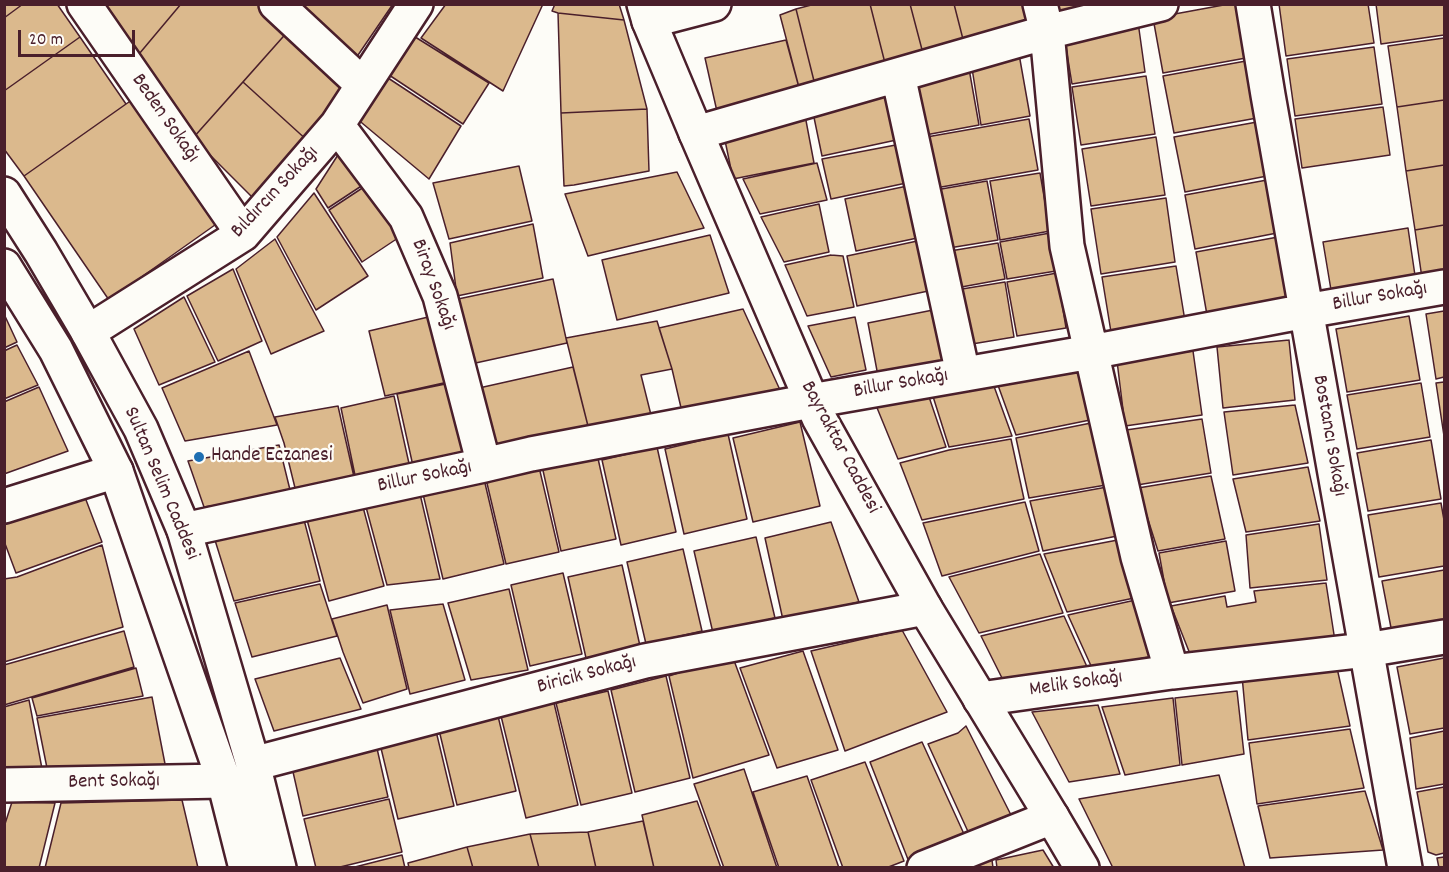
<!DOCTYPE html>
<meta charset="utf-8">
<style>
body{margin:0}
#map{position:relative;width:1449px;height:872px;overflow:hidden;background:#fdfcf7;font-family:Dekko,sans-serif}
canvas{display:block}
.frame{position:absolute;inset:0;border:6px solid #4a1f2b;pointer-events:none}
.scale{position:absolute;left:18px;top:30px;width:117px;height:27px;box-sizing:border-box;border:3px solid #4a1f2b;border-top:0;padding-left:8px;font-size:18px;line-height:21px;white-space:nowrap;color:#4a1f2b;-webkit-text-stroke:4px #fdfcf7;paint-order:stroke}
</style>
<div id="map">
<canvas width="1449" height="872"></canvas>
<div class="frame"></div>
<div class="scale">20 m</div>
</div>
<script>
const context = document.querySelector('canvas').getContext('2d');
context.lineJoin = 'round';
function fill(path, color) {
  context.fillStyle = color;
  context.fill(path, 'evenodd');
}
function toPath(rows) {
  const path = new Path2D();
  for (const r of rows) {
    path.moveTo(r[0], r[1]);
    for (let i = 2; i < r.length; i += 2) path.lineTo(r[i], r[i + 1]);
  }
  return path;
}
function stroke(path, color, width, dash) {
  context.strokeStyle = color;
  context.lineWidth = width;
  context.lineCap = dash ? 'butt' : 'round';
  context.setLineDash(dash || []);
  context.stroke(path);
}
function write(font, color, halo, rows, align = 'center') {
  context.font = font + ' Dekko,sans-serif';
  context.lineWidth = 4.5;
  context.setLineDash([]);
  context.textBaseline = 'middle';
  context.strokeStyle = halo;
  context.fillStyle = color;
  for (const [text, x, y, turn = 0] of rows) {
    context.save();
    context.translate(x, y);
    context.rotate((+turn || 0) * Math.PI / 180);
    context.textAlign = isNaN(turn) ? turn : align;
    if (halo) context.strokeText(text, 0, 0);
    context.fillText(text, 0, 0);
    context.restore();
  }
}
const building = toPath([
 [4,4,23,4,4,18,4,4],
 [23,4,57,4,80,37,4,91,4,18,23,4],
 [99,4,181,4,134,60,99,4],
 [181,4,264,4,290,29,193,138,134,60,181,4],
 [300,4,393,4,356,58,300,4],
 [446,4,543,4,503,91,421,38,446,4],
 [555,4,619,4,624,20,558,13,552,11,555,4],
 [815,4,870,4,887,71,816,89,796,9,815,4],
 [870,4,910,4,925,61,887,71,870,4],
 [910,4,954,4,966,51,925,61,910,4],
 [954,4,1025,4,1033,33,966,51,954,4],
 [1055,4,1123,4,1058,18,1055,4],
 [1229,4,1236,4,1246,58,1163,73,1153,18,1229,4],
 [1279,4,1368,4,1374,43,1286,56,1279,4],
 [1376,4,1444,4,1444,35,1381,44,1376,4],
 [796,9,816,89,801,95,780,15,796,9],
 [558,13,624,20,647,109,561,113,558,13],
 [1138,22,1145,72,1072,84,1064,35,1138,22],
 [290,29,355,85,309,142,243,82,290,29],
 [412,35,489,83,463,124,386,73,412,35],
 [80,37,126,104,24,176,4,149,4,91,80,37],
 [1444,38,1444,100,1397,107,1388,46,1444,38],
 [786,40,801,95,718,116,705,58,786,40],
 [1374,47,1382,104,1295,116,1287,59,1374,47],
 [1019,54,1030,116,981,125,971,62,1019,54],
 [1246,61,1257,118,1174,133,1163,76,1246,61],
 [968,63,979,125,920,136,909,74,968,63],
 [385,76,461,126,429,179,356,118,385,76],
 [1146,76,1155,134,1081,145,1072,87,1146,76],
 [243,82,309,142,257,202,193,138,243,82],
 [890,86,901,139,822,156,811,103,890,86],
 [136,97,222,220,109,300,24,176,136,97],
 [1444,100,1444,165,1406,171,1397,107,1444,100],
 [1383,107,1390,155,1302,168,1295,119,1383,107],
 [647,109,649,171,574,185,564,186,561,113,647,109],
 [804,110,814,163,733,179,722,126,804,110],
 [1029,119,1038,170,930,189,921,138,1029,119],
 [1257,122,1267,176,1185,192,1174,137,1257,122],
 [1156,137,1165,195,1091,206,1082,149,1156,137],
 [345,144,372,179,328,208,316,189,345,144],
 [901,144,911,182,831,199,822,159,901,144],
 [817,163,827,200,760,214,743,179,817,163],
 [1444,165,1444,225,1415,230,1406,171,1444,165],
 [519,166,532,221,449,239,433,183,519,166],
 [677,172,704,228,588,256,565,194,677,172],
 [1040,173,1050,231,1000,240,990,181,1040,173],
 [1267,180,1277,233,1195,249,1185,195,1267,180],
 [373,181,407,232,362,262,329,210,373,181],
 [987,181,998,240,949,248,930,191,987,181],
 [912,185,922,237,856,251,845,199,912,185],
 [314,193,368,276,316,310,277,237,314,193],
 [1166,198,1175,262,1101,274,1091,209,1166,198],
 [819,204,829,252,784,262,761,217,819,204],
 [533,224,543,278,457,296,450,243,533,224],
 [1444,225,1444,282,1423,285,1415,230,1444,225],
 [1408,228,1417,289,1333,302,1323,242,1408,228],
 [1050,233,1056,271,1007,279,1000,242,1050,233],
 [710,235,729,293,617,320,602,260,710,235],
 [1278,237,1289,300,1207,315,1196,252,1278,237],
 [275,239,324,331,271,354,236,269,275,239],
 [922,240,933,290,857,306,847,256,922,240],
 [998,243,1005,279,956,288,950,251,998,243],
 [831,255,843,256,854,307,807,316,785,265,831,255],
 [1176,266,1185,321,1111,332,1102,277,1176,266],
 [233,269,262,341,218,361,187,296,233,269],
 [1057,273,1066,328,1017,336,1007,282,1057,273],
 [553,279,567,343,471,364,458,299,553,279],
 [1005,282,1014,337,966,345,956,290,1005,282],
 [184,297,215,362,159,385,134,329,184,297],
 [943,308,954,360,878,376,868,323,943,308],
 [743,309,780,390,682,412,672,369,659,328,743,309],
 [1444,311,1444,377,1436,379,1426,314,1444,311],
 [4,314,17,342,4,348,4,314],
 [441,314,457,380,385,396,369,331,441,314],
 [1409,316,1420,380,1347,392,1336,329,1409,316],
 [855,317,866,370,831,377,808,326,855,317],
 [657,321,672,369,641,375,651,415,589,430,566,338,657,321],
 [1289,340,1295,400,1223,408,1217,347,1289,340],
 [17,345,38,385,4,399,4,351,17,345],
 [249,351,277,425,185,441,162,388,249,351],
 [1193,351,1202,415,1125,426,1117,361,1193,351],
 [1075,360,1095,419,1016,435,995,377,1075,360],
 [573,367,589,430,494,452,479,388,573,367],
 [991,378,1012,436,949,447,930,387,991,378],
 [455,382,471,454,413,466,397,394,455,382],
 [1444,382,1444,436,1436,383,1444,382],
 [1421,383,1430,437,1357,449,1347,395,1421,383],
 [39,387,68,451,4,474,4,402,39,387],
 [926,388,946,447,898,459,873,398,926,388],
 [394,396,410,468,356,480,341,408,394,396],
 [1295,405,1308,463,1233,475,1224,412,1295,405],
 [338,406,354,477,296,492,284,443,275,417,338,406],
 [1202,419,1211,473,1137,485,1126,430,1202,419],
 [800,422,820,506,753,522,733,438,800,422],
 [1096,422,1106,485,1029,498,1016,438,1096,422],
 [728,434,747,519,684,534,665,449,728,434],
 [1011,439,1024,499,922,520,900,463,949,450,1011,439],
 [1431,440,1441,499,1368,511,1357,453,1431,440],
 [279,445,291,494,204,507,188,461,279,445],
 [657,447,676,532,621,545,602,460,657,447],
 [597,454,616,539,561,551,542,466,597,454],
 [539,467,559,552,506,564,486,479,539,467],
 [1308,467,1320,521,1246,532,1233,479,1308,467],
 [1211,476,1225,539,1158,551,1138,488,1211,476],
 [484,479,504,564,443,579,423,494,484,479],
 [1107,487,1122,535,1043,551,1030,501,1107,487],
 [83,492,102,542,16,573,4,541,4,521,83,492],
 [420,494,440,579,387,585,366,507,420,494],
 [1025,502,1039,551,942,576,923,523,1025,502],
 [1441,503,1444,520,1444,566,1379,577,1368,515,1441,503],
 [363,507,384,586,329,601,306,516,363,507],
 [303,516,320,581,234,601,214,537,303,516],
 [831,522,859,602,783,620,765,538,831,522],
 [1319,524,1327,580,1250,588,1246,535,1319,524],
 [756,537,775,618,713,633,694,551,756,537],
 [1123,539,1139,597,1067,612,1044,554,1123,539],
 [1226,541,1235,591,1168,603,1159,553,1226,541],
 [102,545,123,627,4,662,4,579,17,577,102,545],
 [683,549,702,631,646,644,627,562,683,549],
 [1040,554,1063,613,979,633,949,577,1040,554],
 [622,565,640,646,586,658,568,577,622,565],
 [1444,570,1444,625,1392,633,1382,581,1444,570],
 [563,573,582,654,530,666,511,585,563,573],
 [1326,583,1335,641,1192,659,1171,606,1225,596,1227,607,1256,602,1254,591,1326,583],
 [320,584,337,636,252,657,235,603,320,584],
 [509,589,528,670,471,680,448,603,509,589],
 [1140,599,1154,656,1092,668,1068,615,1140,599],
 [443,604,465,680,410,694,390,610,443,604],
 [387,605,407,689,363,703,343,652,332,619,387,605],
 [1064,616,1088,669,1004,682,981,636,1064,616],
 [902,630,947,712,845,751,811,651,902,630],
 [124,631,134,667,4,705,4,665,124,631],
 [803,651,838,750,777,768,740,668,803,651],
 [732,655,769,755,693,778,669,676,732,655],
 [340,658,361,709,274,731,255,679,340,658],
 [1444,658,1444,728,1410,734,1397,667,1444,658],
 [136,668,143,696,37,716,32,698,136,668],
 [1337,668,1350,726,1248,740,1242,676,1337,668],
 [666,676,690,778,635,792,611,690,666,676],
 [608,691,632,793,581,805,556,703,608,691],
 [1237,691,1244,754,1182,765,1175,698,1237,691],
 [152,697,166,769,48,773,37,718,152,697],
 [1173,698,1180,765,1125,775,1102,707,1173,698],
 [29,700,43,774,4,774,4,707,29,700],
 [554,703,578,805,526,818,501,716,554,703],
 [1098,705,1120,774,1069,782,1032,712,1098,705],
 [498,716,516,791,457,805,439,730,498,716],
 [966,726,1011,815,970,836,928,744,958,733,966,726],
 [1350,729,1364,788,1257,804,1249,743,1350,729],
 [436,731,454,806,398,819,380,744,436,731],
 [1444,731,1444,784,1416,789,1410,738,1444,731],
 [922,742,964,834,909,862,870,762,922,742],
 [376,744,388,797,303,816,291,763,376,744],
 [865,762,904,861,886,868,843,868,811,780,865,762],
 [744,769,777,868,724,868,694,784,744,769],
 [1219,775,1245,868,1113,868,1079,799,1219,775],
 [807,776,839,868,779,868,753,792,807,776],
 [1444,787,1444,853,1436,855,1428,852,1417,792,1444,787],
 [1365,791,1383,850,1270,858,1258,806,1365,791],
 [389,799,402,852,336,868,316,868,304,819,389,799],
 [182,800,198,868,45,868,61,803,182,800],
 [697,801,721,868,654,868,642,815,697,801],
 [12,802,55,803,39,868,4,868,4,827,12,802],
 [643,821,654,868,596,868,588,832,643,821],
 [588,832,596,868,539,868,530,834,588,832],
 [530,834,539,868,473,868,467,847,530,834],
 [467,847,473,868,409,868,408,863,467,847],
 [1043,850,1054,868,997,868,996,860,1043,850],
 [402,855,405,868,351,868,402,855],
 [1444,857,1444,868,1439,868,1437,858,1444,857],
 [992,860,993,868,953,868,992,860]
]);
fill(building, '#dbb98d');
stroke(building, '#4a1f2b', 1.5);
const minor = toPath([
 [84,4,243,234],
 [276,4,363,85],
 [1040,4,1047,32,1067,246,1138,557,1172,672,1366,650,1444,637],
 [1253,4,1268,95,1405,868],
 [649,21,714,4],
 [898,75,963,374],
 [337,125,406,217,440,296,484,465],
 [696,133,1047,32,1161,4],
 [88,332,243,234,337,125,416,4],
 [4,506,116,471],
 [184,530,484,465,531,454,811,401,1091,352,1306,311,1444,287],
 [980,699,1172,672],
 [253,764,645,661,925,608],
 [4,785,224,781],
 [924,868,1052,817]
]);
const tertiary = toPath([
 [644,4,649,21,696,133,819,418,925,608,1052,817,1082,868]
]);
const secondary = toPath([
 [4,194,41,252,88,332,141,429,184,530,253,764,279,868],
 [4,266,56,350,116,471,224,781,246,868]
]);
stroke(minor, '#4a1f2b', 38);
stroke(tertiary, '#4a1f2b', 38);
stroke(secondary, '#4a1f2b', 38);
stroke(minor, '#fdfcf7', 33);
stroke(tertiary, '#fdfcf7', 33);
stroke(secondary, '#fdfcf7', 33);
for (const [x, y, r, color] of [
 [199,457,6,"#1f6fb2"]
]) {
  const dot = new Path2D();
  dot.arc(x, y, r, 0, 2 * Math.PI);
  context.fillStyle = color;
  context.fill(dot);
  stroke(dot, '#fdfcf7', 2);
}
write('21px', '#4a1f2b', '#fdfcf7', [
 ["Beden Sokağı",164,119,55],
 ["Bıldırcın Sokağı",276,193,-47],
 ["Biray Sokağı",432,285,70],
 ["Billur Sokağı",1380,298,-10],
 ["Billur Sokağı",901,385,-10],
 ["Bostancı Sokağı",1328,436,80],
 ["Bayraktar Caddesi",839,448,62],
 ["Billur Sokağı",425,478,-12],
 ["Sultan Selim Caddesi",160,484,67],
 ["Biricik Sokağı",587,676,-15],
 ["Melik Sokağı",1076,685,-8],
 ["Bent Sokağı",114,783,-1]
]);
write('21px', '#4a1f2b', '#fdfcf7', [
 ["Hande Eczanesi",211,457]
], 'left');
</script>
